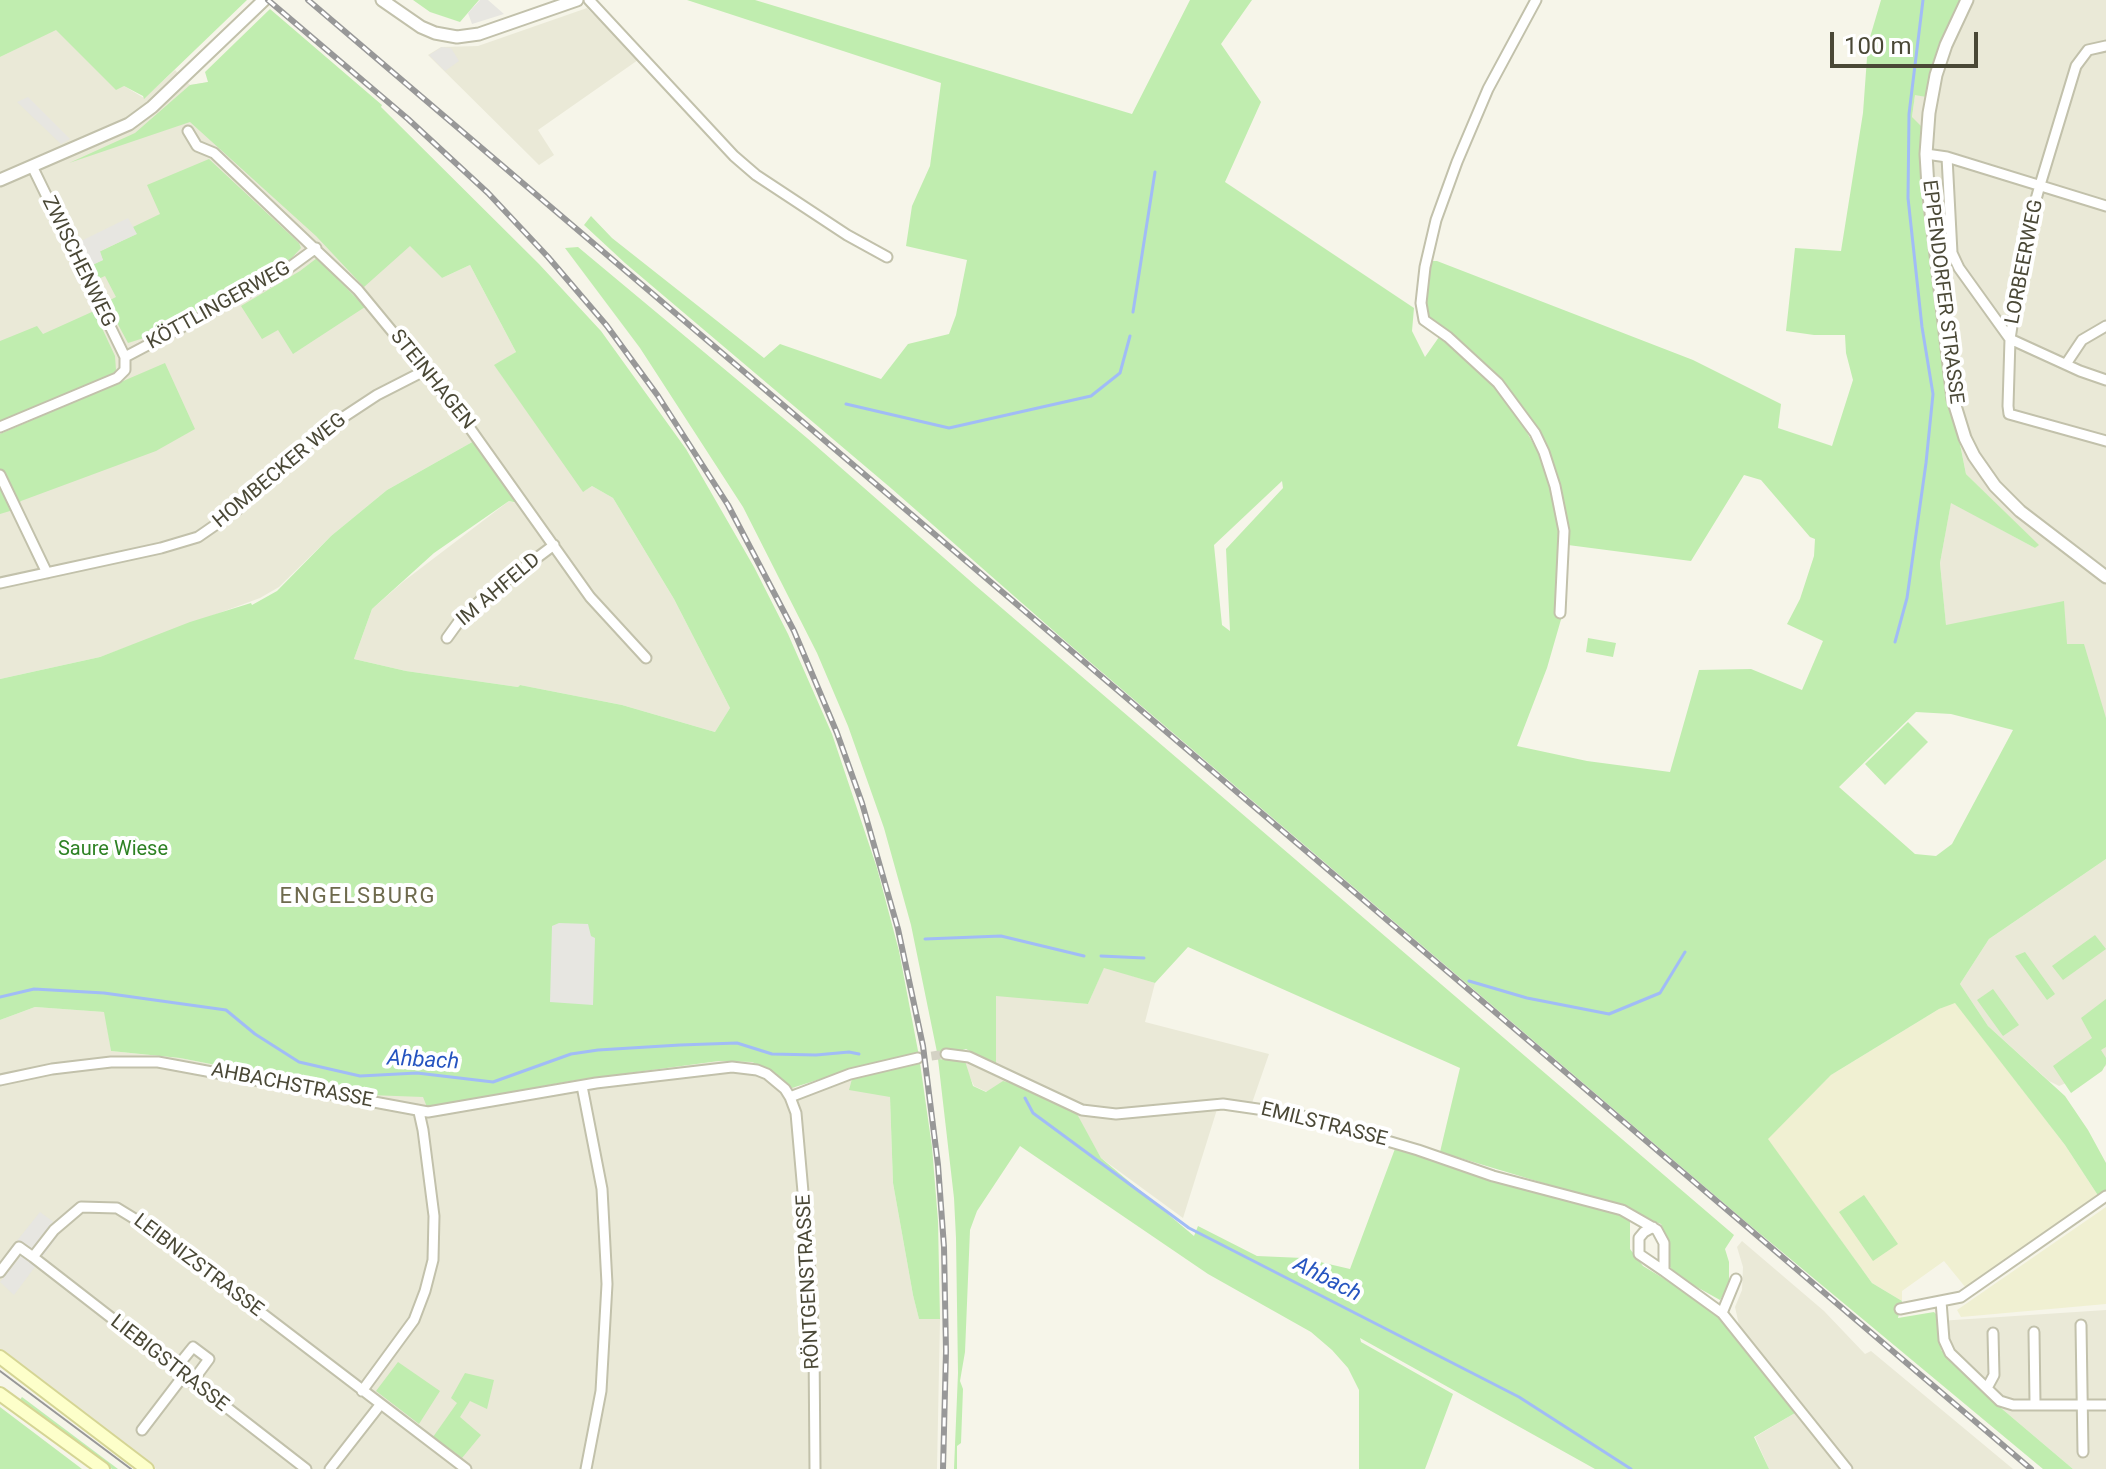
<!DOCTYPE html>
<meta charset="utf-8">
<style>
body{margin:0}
#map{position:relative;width:2106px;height:1469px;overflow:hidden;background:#f6f5e9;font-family:Roboto,sans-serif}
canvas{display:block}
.scale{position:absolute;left:1830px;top:32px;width:148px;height:36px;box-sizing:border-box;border:4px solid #4a4836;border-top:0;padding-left:10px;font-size:24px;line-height:28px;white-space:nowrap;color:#4a4836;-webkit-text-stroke:6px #fff;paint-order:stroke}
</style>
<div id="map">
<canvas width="2106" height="1469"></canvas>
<div class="scale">100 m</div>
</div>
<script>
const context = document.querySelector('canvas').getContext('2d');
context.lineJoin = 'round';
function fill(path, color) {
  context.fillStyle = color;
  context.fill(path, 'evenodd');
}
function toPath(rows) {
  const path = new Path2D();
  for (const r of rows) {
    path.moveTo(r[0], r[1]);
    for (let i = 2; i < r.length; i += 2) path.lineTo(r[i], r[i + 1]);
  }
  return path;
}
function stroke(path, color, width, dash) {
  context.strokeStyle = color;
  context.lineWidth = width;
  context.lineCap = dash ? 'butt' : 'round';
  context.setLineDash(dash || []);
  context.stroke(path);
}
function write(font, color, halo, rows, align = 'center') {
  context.font = font + ' Roboto,sans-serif';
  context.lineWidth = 8;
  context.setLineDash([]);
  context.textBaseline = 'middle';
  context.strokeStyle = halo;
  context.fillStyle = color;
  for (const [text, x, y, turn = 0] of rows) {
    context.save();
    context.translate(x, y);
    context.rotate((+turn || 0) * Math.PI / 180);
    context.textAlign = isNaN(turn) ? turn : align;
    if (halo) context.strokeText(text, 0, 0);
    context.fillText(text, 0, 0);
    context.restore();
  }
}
fill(toPath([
 [1961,0,2106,0,2106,718,2067,644,1946,626,1940,563,1951,502,2035,548,2038,545,1966,474,1941,349,1912,117,1915,94,1926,97],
 [587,8,638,60,538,130,554,155,539,165,428,55,441,47,478,46],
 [56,29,78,51,124,86,144,98,175,70,190,85,208,82,407,248,410,245,442,278,470,265,516,352,495,366,584,491,592,486,613,498,674,599,730,708,715,732,622,705,520,685,518,687,406,671,354,659,372,609,404,581,509,501,516,503,474,441,387,490,331,536,279,587,260,598,100,657,0,679,0,57],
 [2106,859,2106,1066,2059,1086,2049,1081,1988,1026,1960,984,1989,939],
 [1104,967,1155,983,1145,1022,1269,1054,1252,1103,1219,1103,1183,1218,1101,1158,1076,1114,987,1092,974,1086,967,1071,965,1061,996,1065,996,995,1088,1004],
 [35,1007,105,1012,111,1051,180,1058,369,1095,500,1095,577,1080,719,1061,752,1062,772,1071,787,1086,798,1088,856,1067,890,1097,893,1183,913,1295,919,1319,940,1319,937,1469,156,1469,0,1350,0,1020],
 [1742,1241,1824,1311,1865,1354,1871,1351,2013,1469,1854,1469,1739,1325,1735,1307,1742,1290,1743,1267,1737,1247],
 [2106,1310,2106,1469,2073,1469,2001,1408,1941,1350,1939,1321],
 [1795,1413,1803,1419,1843,1469,1769,1469,1755,1437]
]), '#eae9d7');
fill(toPath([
 [1955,1002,2065,1145,2099,1197,1966,1288,1944,1261,1902,1291,1902,1301,1872,1283,1767,1139,1831,1075,1939,1009],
 [2106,1207,2106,1304,1961,1317,1957,1310]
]), '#f0f0d2');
fill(toPath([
 [0,0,247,0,144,99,143,96,124,86,116,90,56,30,0,57],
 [413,0,479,0,460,22,430,12],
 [687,0,755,0,1132,114,1190,0,1252,0,1221,44,1261,102,1225,182,1414,308,1412,331,1425,357,1439,337,1488,378,1511,405,1544,462,1559,511,1564,508,1555,468,1539,433,1501,381,1428,318,1425,300,1430,261,1437,261,1693,360,1781,404,1778,428,1832,446,1853,380,1846,353,1845,335,1814,335,1786,331,1795,248,1841,251,1863,113,1868,44,1881,0,1961,0,1926,97,1915,95,1912,117,1921,126,1920,182,1941,349,1966,474,2039,545,2035,548,1951,503,1940,563,1946,625,2064,601,2067,644,2084,644,2106,718,2106,859,1989,939,1960,984,1988,1026,2065,1096,2088,1130,2106,1163,2106,1192,2099,1197,2065,1145,1955,1003,1939,1009,1831,1075,1768,1139,1872,1283,1902,1301,1898,1318,1934,1312,1938,1316,1941,1350,2001,1408,2073,1469,2043,1469,1746,1222,1063,639,892,489,625,263,584,225,591,216,612,238,764,358,780,344,881,379,908,344,949,334,956,315,967,260,906,246,912,206,930,166,941,83],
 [1744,475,1761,480,1810,537,1815,539,1814,556,1800,599,1787,624,1823,641,1802,690,1751,669,1699,670,1670,772,1587,761,1517,746,1547,668,1562,616,1568,545,1691,561],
 [1282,481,1283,488,1226,549,1230,631,1222,625,1214,545],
 [1916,712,1951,714,2013,730,1952,844,1936,856,1915,854,1839,787],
 [270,9,382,105,381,107,539,264,601,331,686,449,754,567,788,634,832,734,877,868,899,951,919,1056,932,1147,938,1221,940,1319,919,1319,913,1295,893,1183,890,1097,849,1090,855,1068,792,1088,772,1071,752,1062,719,1061,577,1080,427,1107,423,1097,369,1095,180,1058,111,1051,104,1012,35,1007,0,1020,0,679,100,657,190,622,251,603,252,605,277,591,331,536,387,490,474,441,518,503,509,501,434,553,372,609,354,659,406,671,518,687,520,685,622,705,715,732,730,708,674,599,613,498,592,486,583,492,494,365,516,352,470,265,442,278,410,246,364,287,316,236,190,122,69,163,135,133,190,85,208,82,205,72],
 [209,159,299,243,301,248,288,262,257,280,147,337,128,343,106,302,116,297,105,276,96,280,90,266,103,260,99,252,136,234,133,227,160,214,147,185],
 [578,247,807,438,976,586,1734,1235,1725,1249,1729,1262,1729,1285,1720,1300,1677,1276,1670,1267,1670,1245,1661,1224,1573,1192,1440,1152,1460,1068,1188,947,1155,983,1104,968,1088,1004,996,996,996,1065,966,1049,938,1057,911,925,884,828,848,726,817,653,743,507,640,348,565,248],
 [317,258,365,307,293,354,278,330,262,339,241,306,300,271],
 [94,311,115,356,116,370,113,374,0,422,0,341,37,326,43,334],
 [165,363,195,429,156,451,21,501,10,511,0,514,0,434],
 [1588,638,1616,643,1613,657,1586,652],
 [1908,722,1928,742,1885,785,1865,764],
 [2095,935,2106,949,2063,980,2052,966],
 [2025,952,2055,994,2047,1000,2015,956],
 [1993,989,2019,1025,2003,1036,1977,1000],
 [2106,999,2106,1047,2101,1050,2106,1058,2106,1064,2102,1071,2071,1093,2053,1066,2092,1038,2081,1018],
 [938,1059,965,1061,973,1086,986,1092,1003,1081,1018,1085,1077,1114,1101,1158,1194,1236,1198,1226,1257,1256,1303,1258,1350,1269,1396,1146,1630,1217,1630,1249,1643,1266,1716,1310,1728,1330,1795,1413,1754,1437,1769,1469,1595,1469,1360,1338,1361,1342,1453,1394,1425,1469,1359,1469,1359,1390,1348,1368,1332,1350,1311,1332,1208,1274,1020,1146,977,1211,970,1230,965,1352,960,1381,963,1389,961,1443,957,1446,957,1469,954,1469,958,1373,956,1238,954,1198],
 [1864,1195,1898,1244,1873,1261,1839,1212],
 [398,1362,440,1391,419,1424,376,1391],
 [465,1373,494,1380,487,1409,470,1401,460,1417,481,1435,462,1458,433,1437,457,1403,451,1398],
 [22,1397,118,1469,112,1469,19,1401],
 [0,1407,82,1469,0,1469]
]), '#c0edaf');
fill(toPath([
 [480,0,488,0,504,14,472,24,468,13],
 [442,47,451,48,459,61,445,71,429,55],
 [28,97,70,139,61,144,17,102],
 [128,218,137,234,100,251,103,260,90,266,79,242],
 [559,923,588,924,591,936,595,938,593,1005,550,1002,552,926],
 [40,1212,63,1229,14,1295,0,1282,26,1250,16,1242]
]), '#e7e6e1');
stroke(toPath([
 [1133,312,1155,172],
 [846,404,949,428,1091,396,1120,373,1130,336],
 [1895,642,1907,598,1926,463,1933,394,1922,327,1908,198,1909,114,1923,0],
 [925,939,1001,936,1084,956],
 [1101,956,1144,958],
 [1469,981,1527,998,1609,1014,1660,993,1685,952],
 [0,997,34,989,104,993,226,1010,255,1034,299,1062,360,1076,417,1073,493,1082,571,1054,598,1050,680,1045,737,1043,772,1054,816,1055,849,1052,859,1054],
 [1025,1098,1033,1113,1189,1228,1519,1397,1631,1469]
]), '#a1bcf6', 3);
stroke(toPath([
 [918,1058,946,1054]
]), '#d4d2c5', 9, [9, 4.5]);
const minor = toPath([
 [589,0,734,156,756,175,847,235,887,257],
 [1536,0,1488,89,1457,162,1436,220,1425,267,1421,303,1424,320,1448,337,1498,383,1535,433,1544,452,1555,486,1564,531,1560,613],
 [2106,46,2088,50,2076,66,2040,185,2026,235,2010,339,2008,406,2009,414,2106,441],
 [188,131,197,146,214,153,358,290,457,410,590,597,646,658],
 [1926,154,1947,157,2106,206],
 [1947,157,1952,253,1959,268,2010,339,2080,371,2106,380],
 [32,166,125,357],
 [2066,364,2082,340,2106,326],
 [0,427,117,378,125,370,125,357,275,278,316,248],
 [0,475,47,573],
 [0,583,161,548,198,537,237,510,298,453,336,422,377,395,426,370],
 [447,638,460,620,482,599,554,545],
 [946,1054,969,1057,1082,1110,1116,1114,1223,1104,1299,1115,1418,1150,1493,1176,1622,1210,1657,1230,1664,1243,1664,1271,1722,1313,1847,1469],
 [0,1080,52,1069,111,1062,158,1062,428,1112,596,1083,732,1067,757,1070,767,1074,785,1089,790,1097,850,1074,918,1058],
 [582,1086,602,1189,607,1284,601,1391,586,1469],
 [790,1097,796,1113,810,1271,814,1343,815,1469],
 [1653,1227,1644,1232,1639,1238,1639,1254,1664,1271],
 [33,1257,306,1469],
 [0,1272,19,1247,33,1257,54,1230,81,1207,117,1208,153,1230,466,1469],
 [1941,1301,1944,1340,1950,1353,2000,1401,2013,1405,2106,1405],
 [1900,1309,1961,1297,2106,1196],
 [1722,1313,1736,1279],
 [2081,1325,2083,1452],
 [2034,1332,2035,1403],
 [176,1368,193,1347,209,1359,192,1382],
 [1987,1388,1994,1375,1993,1333],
 [362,1391,414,1320,425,1291,433,1260,434,1216,423,1130,419,1112],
 [142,1430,184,1375],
 [330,1469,380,1405]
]);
const tertiary = toPath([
 [382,0,421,27,435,33,457,37,479,34,577,0],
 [1967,0,1946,45,1936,75,1929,113,1926,154,1928,187,1953,399,1965,438,1974,456,1995,486,2020,511,2106,577],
 [0,180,129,124,152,107,264,0]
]);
const secondary = toPath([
 [0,1357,147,1469],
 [0,1394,103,1469]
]);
stroke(minor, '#c2c1ab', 13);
stroke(tertiary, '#c2c1ab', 15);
stroke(secondary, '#d5d594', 16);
stroke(minor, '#fff', 9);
stroke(tertiary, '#fff', 11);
stroke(secondary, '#fdffca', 12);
stroke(toPath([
 [0,1371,131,1469]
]), '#989898', 2);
const rail = toPath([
 [268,0,408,119,488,193,548,257,607,326,658,396,728,505,794,631,837,733,862,803,898,929,923,1046,938,1165,944,1247,946,1351,943,1469],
 [308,0,2031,1469]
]);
stroke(rail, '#989898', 6);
stroke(rail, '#fff', 3, [9]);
write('20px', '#4a4836', '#fff', [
 ["ZWISCHENWEG",78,262,64],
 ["LORBEERWEG",2025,262,-79],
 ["EPPENDORFER STRASSE",1942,292,83],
 ["KÖTTLINGERWEG",219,306,-29],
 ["STEINHAGEN",432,380,51],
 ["HOMBECKER WEG",280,471,-40],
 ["IM AHFELD",499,590,-40],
 ["AHBACHSTRASSE",292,1086,11],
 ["EMILSTRASSE",1324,1125,14],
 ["LEIBNIZSTRASSE",198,1266,37],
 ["RÖNTGENSTRASSE",809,1282,-93],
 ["LIEBIGSTRASSE",169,1364,38]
]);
write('20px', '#2e8224', '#fff', [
 ["Saure Wiese",113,850]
]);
context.letterSpacing = '2px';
write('22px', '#6e6a4d', '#fff', [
 ["ENGELSBURG",358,897]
]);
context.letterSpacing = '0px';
write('italic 22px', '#2654c0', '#fff', [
 ["Ahbach",423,1061,3],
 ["Ahbach",1327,1280,27]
]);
</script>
